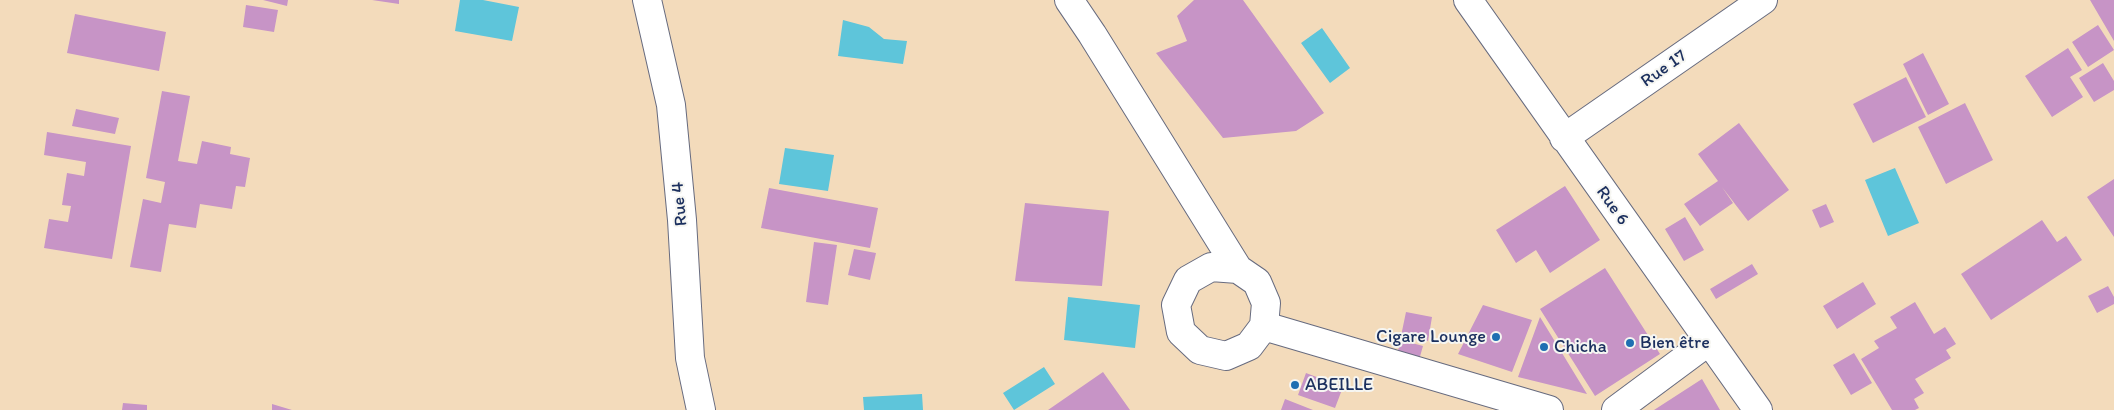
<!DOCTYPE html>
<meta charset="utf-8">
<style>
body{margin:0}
canvas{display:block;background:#f3dbbb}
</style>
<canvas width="2114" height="410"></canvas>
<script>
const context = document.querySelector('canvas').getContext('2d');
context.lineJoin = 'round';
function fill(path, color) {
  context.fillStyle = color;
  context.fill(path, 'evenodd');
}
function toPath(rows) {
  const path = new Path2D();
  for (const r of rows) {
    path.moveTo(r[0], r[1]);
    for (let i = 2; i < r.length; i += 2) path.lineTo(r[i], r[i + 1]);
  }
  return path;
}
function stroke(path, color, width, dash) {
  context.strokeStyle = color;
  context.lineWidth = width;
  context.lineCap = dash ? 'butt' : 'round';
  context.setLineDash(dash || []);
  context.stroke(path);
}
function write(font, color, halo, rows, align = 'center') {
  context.font = font + ' Itim,sans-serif';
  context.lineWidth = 4;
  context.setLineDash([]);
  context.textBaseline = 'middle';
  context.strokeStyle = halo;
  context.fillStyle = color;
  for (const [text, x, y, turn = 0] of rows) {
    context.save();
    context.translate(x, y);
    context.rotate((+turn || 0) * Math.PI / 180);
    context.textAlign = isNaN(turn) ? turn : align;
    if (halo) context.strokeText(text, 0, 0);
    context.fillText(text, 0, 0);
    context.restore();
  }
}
fill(toPath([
 [460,0,483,0,519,7,512,41,455,31],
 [843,20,869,27,884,39,907,41,903,64,838,56],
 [1322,28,1350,68,1330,83,1301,43],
 [785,148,834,155,828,191,779,184],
 [1895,168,1919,223,1888,236,1865,180],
 [1068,297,1140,305,1135,348,1064,340],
 [1044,367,1055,384,1014,410,1003,393],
 [922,394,923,410,864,410,863,397]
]), '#5ec5da');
fill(toPath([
 [263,0,288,0,287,6],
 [372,0,399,0,399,4],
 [1194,0,1243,0,1324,113,1296,131,1223,138,1156,53,1187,41,1177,16],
 [2090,0,2114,0,2114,41],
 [246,5,278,10,274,32,243,27],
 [75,14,166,32,159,71,67,53],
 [2098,25,2114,50,2088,67,2072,42],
 [2068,48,2082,70,2070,77,2083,97,2052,117,2025,76],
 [1923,53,1949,104,1928,115,1903,64],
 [2103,63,2114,81,2114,90,2094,102,2079,78],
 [1906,77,1926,117,1873,143,1853,104],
 [162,91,190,96,178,161,197,164,202,141,231,147,230,154,250,158,245,187,236,186,232,209,200,204,196,228,169,224,161,272,130,267,143,199,161,203,165,182,146,178],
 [1965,103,1993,160,1946,184,1918,127],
 [76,109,119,118,115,134,72,126],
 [1739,123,1789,190,1748,221,1722,187,1733,203,1700,226,1684,204,1718,181,1698,154],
 [47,132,131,146,112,259,44,248,49,219,68,222,71,206,62,205,67,173,84,176,86,162,44,155],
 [2114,179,2114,237,2087,197],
 [1565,186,1600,240,1550,273,1536,250,1516,263,1496,230],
 [769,188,878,208,870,248,761,228],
 [1025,203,1109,211,1102,286,1015,281],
 [1826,204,1834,222,1820,228,1812,210],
 [1685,217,1704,250,1684,261,1665,229],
 [2042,220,2057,242,2066,236,2082,260,1991,320,1961,274],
 [814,242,837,245,828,305,806,302],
 [854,249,876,253,870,280,848,275],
 [1752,264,1758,274,1716,299,1710,289],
 [1605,268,1660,354,1595,396,1540,309],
 [1863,282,1876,304,1837,329,1823,306],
 [2108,286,2114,297,2114,304,2097,313,2088,296],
 [1915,302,1934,334,1945,327,1956,344,1946,350,1951,358,1915,379,1924,393,1914,399,1919,408,1915,410,1892,410,1861,359,1879,348,1874,341,1897,328,1890,317],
 [1483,305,1532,320,1512,372,1458,354],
 [1406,312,1432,317,1428,341,1401,336],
 [1540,317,1587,394,1518,377],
 [1401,340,1423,346,1419,360,1397,354],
 [1854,353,1872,383,1851,395,1833,365],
 [1103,372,1130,410,1048,410],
 [1306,373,1343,387,1335,408,1298,395],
 [1702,379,1720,410,1654,410],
 [1285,399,1313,410,1281,410],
 [123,403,147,405,147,410,122,410],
 [272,404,292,410,272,410]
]), '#c794c6');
const minor = toPath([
 [647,0,671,105,682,220,690,358,701,410],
 [1069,0,1092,34,1238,269,1257,282,1266,303,1264,326,1249,346,1226,356,1200,350,1181,332,1176,305,1188,280,1211,267,1238,269],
 [1468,0,1758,410],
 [1564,138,1763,0],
 [1264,326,1549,410],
 [1616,410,1709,341]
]);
stroke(minor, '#676b7f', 30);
stroke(minor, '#fff', 28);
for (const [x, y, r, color] of [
 [1496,337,5,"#1f6fb2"],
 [1630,343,5,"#1f6fb2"],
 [1544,347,5,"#1f6fb2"],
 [1295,385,5,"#1f6fb2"]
]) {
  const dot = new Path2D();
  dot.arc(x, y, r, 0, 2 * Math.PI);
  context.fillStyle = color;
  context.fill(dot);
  stroke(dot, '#f6f6f2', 2);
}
write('18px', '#1b2f5e', '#f6f6f2', [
 ["Rue 17",1664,69,-35],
 ["Rue 4",680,204,-95],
 ["Rue 6",1612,206,55]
]);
write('18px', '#1b2f5e', '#f6f6f2', [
 ["Cigare Lounge",1486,337,"right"],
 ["Bien être",1640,343],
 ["Chicha",1554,347],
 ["ABEILLE",1305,385]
], 'left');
</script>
